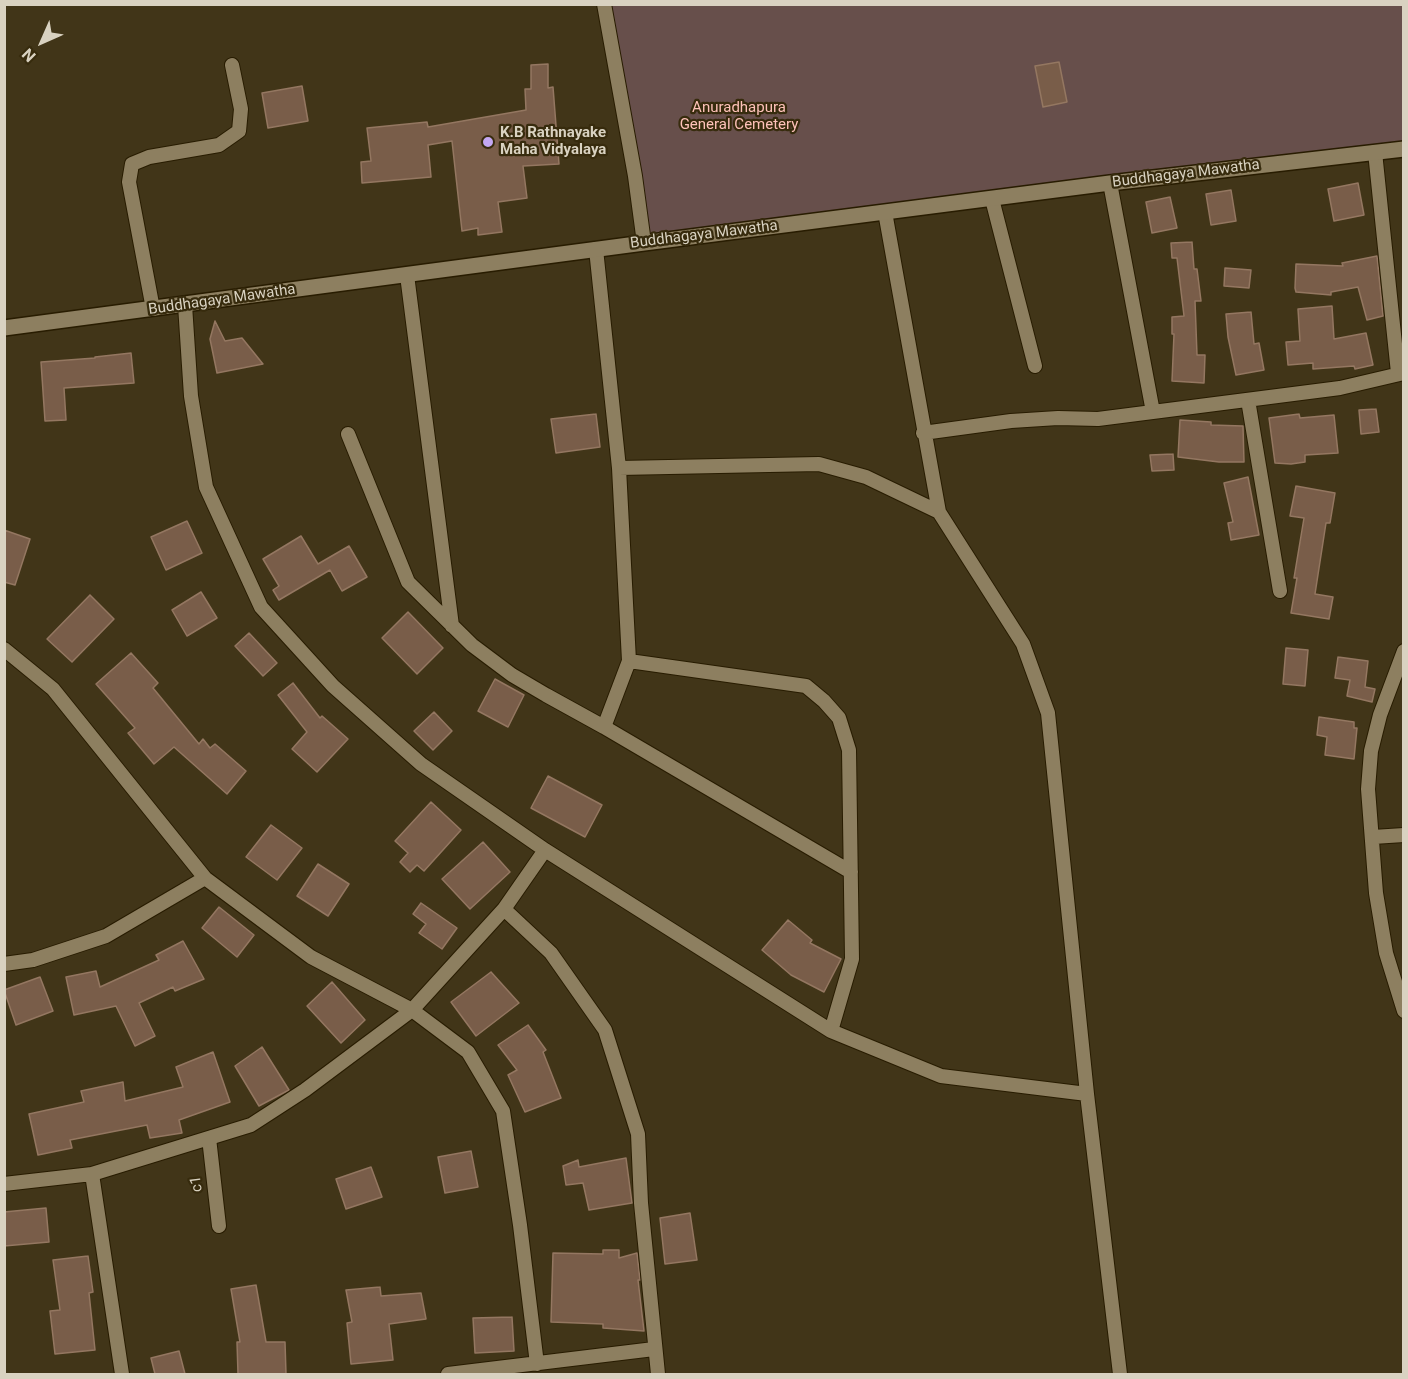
<!DOCTYPE html>
<style>
body{margin:0}
#map{position:relative;width:1408px;height:1379px;overflow:hidden;background:#413518;font-family:Roboto,sans-serif}
canvas{display:block}
.frame{position:absolute;inset:0;border:6px solid #d9d2c1;pointer-events:none}
.north{position:absolute;left:12px;top:12px;width:60px;height:60px;-webkit-text-stroke:4px #372b0d;paint-order:stroke;rotate:225deg;font-size:16px;font-weight:700;line-height:24px;text-align:center;color:#d9d2c1}
.north::after{content:'';display:block;margin:auto;width:21px;height:27px;background:#d9d2c1;clip-path:polygon(50% 0,100% 100%,50% 72%,0 100%)}
</style>
<div id="map">
<canvas width="1408" height="1379"></canvas>
<div class="frame"></div>
<div class="north">N</div>
</div>
<script>
const context = document.querySelector('canvas').getContext('2d');
context.lineJoin = 'round';
function fill(path, color) {
  context.fillStyle = color;
  context.fill(path, 'evenodd');
}
function toPath(rows) {
  const path = new Path2D();
  for (const r of rows) {
    path.moveTo(r[0], r[1]);
    for (let i = 2; i < r.length; i += 2) path.lineTo(r[i], r[i + 1]);
  }
  return path;
}
function stroke(path, color, width, dash) {
  context.strokeStyle = color;
  context.lineWidth = width;
  context.lineCap = dash ? 'butt' : 'round';
  context.setLineDash(dash || []);
  context.stroke(path);
}
function write(font, color, halo, rows, align = 'center') {
  context.font = font + ' Roboto,sans-serif';
  context.lineWidth = 4.5;
  context.setLineDash([]);
  context.textBaseline = 'middle';
  context.strokeStyle = halo;
  context.fillStyle = color;
  for (const [text, x, y, turn = 0] of rows) {
    context.save();
    context.translate(x, y);
    context.rotate((+turn || 0) * Math.PI / 180);
    context.textAlign = isNaN(turn) ? turn : align;
    if (halo) context.strokeText(text, 0, 0);
    context.fillText(text, 0, 0);
    context.restore();
  }
}
fill(toPath([
 [604,5,1403,5,1403,149,644,243]
]), '#674f4b');
const building = toPath([
 [1059,62,1067,102,1043,107,1035,66,1059,62],
 [548,64,548,88,553,87,559,164,523,166,527,198,498,202,502,232,478,235,478,228,462,231,452,141,428,145,431,177,362,183,361,162,371,161,367,128,427,122,428,127,526,110,525,89,531,89,531,65,548,64],
 [302,86,308,121,268,128,262,93,302,86],
 [1358,183,1364,215,1334,221,1328,189,1358,183],
 [1231,190,1236,221,1211,225,1206,194,1231,190],
 [1170,197,1177,228,1152,233,1146,202,1170,197],
 [1192,242,1194,269,1197,269,1201,301,1195,301,1197,355,1205,355,1204,383,1172,381,1174,334,1172,334,1172,317,1184,316,1177,258,1172,258,1171,243,1192,242],
 [1377,256,1383,316,1367,320,1358,287,1331,292,1331,295,1296,292,1295,288,1296,264,1343,266,1342,263,1377,256],
 [1225,268,1251,270,1249,288,1224,286,1225,268],
 [1332,306,1334,339,1366,333,1373,365,1355,369,1354,366,1313,369,1313,363,1288,365,1286,342,1300,341,1298,309,1332,306],
 [1251,312,1254,344,1259,343,1264,370,1236,375,1228,337,1226,314,1251,312],
 [215,321,225,341,242,338,263,364,217,373,210,339,215,321],
 [131,353,134,383,64,388,66,420,45,421,41,362,95,358,95,357,131,353],
 [1376,409,1379,432,1361,434,1359,410,1376,409],
 [596,414,600,447,556,453,551,419,596,414],
 [1299,414,1300,418,1334,415,1338,453,1305,455,1305,462,1291,464,1275,463,1269,418,1299,414],
 [1180,420,1211,422,1211,425,1243,426,1244,462,1219,462,1178,457,1180,420],
 [1173,454,1174,470,1152,471,1150,455,1173,454],
 [1248,477,1259,535,1231,540,1228,523,1233,522,1224,483,1248,477],
 [1296,486,1335,493,1330,523,1326,523,1315,594,1333,597,1329,619,1291,613,1297,578,1294,578,1304,518,1290,516,1296,486],
 [187,521,202,553,166,570,151,537,187,521],
 [4,530,30,539,15,585,4,582,4,530],
 [301,536,318,564,349,546,367,577,342,591,330,570,279,600,273,590,279,586,263,559,301,536],
 [201,592,217,618,187,636,172,610,201,592],
 [90,595,114,619,72,662,47,639,90,595],
 [408,612,443,648,417,674,382,638,408,612],
 [249,633,277,663,263,676,235,646,249,633],
 [1286,648,1308,650,1305,686,1283,684,1286,648],
 [131,653,158,683,153,688,199,744,203,739,210,748,215,744,246,771,227,794,174,747,154,764,128,733,135,728,96,684,131,653],
 [1338,657,1368,661,1365,687,1375,689,1372,702,1347,696,1350,680,1335,678,1338,657],
 [495,679,524,695,508,727,478,711,495,679],
 [293,683,320,718,322,716,348,739,317,772,292,749,307,732,278,695,293,683],
 [434,712,452,731,433,750,414,731,434,712],
 [1319,717,1354,722,1354,728,1357,728,1354,759,1325,755,1327,737,1317,735,1319,717],
 [548,776,602,805,585,837,531,808,548,776],
 [431,802,461,830,424,871,417,865,410,872,400,862,408,853,395,841,431,802],
 [271,825,302,848,277,880,246,857,271,825],
 [483,842,510,872,470,909,442,879,483,842],
 [318,864,349,884,328,916,297,896,318,864],
 [421,903,457,928,442,949,419,933,426,924,413,914,421,903],
 [219,907,254,935,237,957,202,928,219,907],
 [788,920,812,940,810,943,841,959,824,992,791,975,762,950,788,920],
 [183,941,204,979,175,991,173,987,139,1003,155,1036,135,1046,116,1006,74,1015,66,977,96,971,100,987,159,960,156,955,183,941],
 [491,972,519,1003,476,1036,451,1002,491,972],
 [40,977,53,1011,16,1025,4,990,40,977],
 [332,982,365,1020,341,1043,307,1006,332,982],
 [528,1025,546,1050,543,1052,561,1098,525,1112,508,1075,517,1070,498,1045,528,1025],
 [262,1047,289,1090,259,1106,235,1066,262,1047],
 [213,1052,230,1102,179,1120,182,1133,150,1138,147,1125,70,1140,72,1148,38,1155,29,1114,84,1102,81,1091,123,1082,125,1101,183,1087,176,1067,213,1052],
 [471,1151,478,1187,445,1193,438,1157,471,1151],
 [626,1158,632,1203,589,1210,583,1183,566,1185,563,1166,578,1160,579,1167,626,1158],
 [371,1167,382,1197,346,1209,336,1179,371,1167],
 [46,1208,49,1242,4,1246,4,1212,46,1208],
 [690,1213,697,1260,665,1264,660,1218,690,1213],
 [603,1250,619,1250,619,1258,637,1253,640,1280,638,1280,644,1331,603,1328,603,1324,551,1322,553,1253,603,1254,603,1250],
 [88,1256,93,1292,89,1293,95,1350,55,1354,50,1311,60,1310,53,1260,88,1256],
 [256,1285,266,1342,285,1342,286,1374,238,1374,237,1342,240,1342,231,1289,256,1285],
 [380,1287,381,1296,421,1293,426,1319,389,1324,393,1360,351,1364,347,1323,352,1322,346,1290,380,1287],
 [512,1317,514,1351,475,1353,473,1318,512,1317],
 [179,1351,185,1374,155,1374,151,1358,179,1351]
]);
fill(building, '#795d49');
stroke(building, '#947761', 1.5);
const street = toPath([
 [604,4,635,176,644,243],
 [1375,152,1398,373],
 [1110,183,1153,412],
 [992,199,1035,366],
 [885,212,939,512,1023,644,1048,713,1087,1094,1120,1374],
 [596,249,619,468,629,661,604,727],
 [407,275,452,626],
 [185,305,191,396,206,487,261,607,333,686,421,764,545,850,831,1031,941,1076,1087,1094],
 [153,309,129,182,132,164,149,157,219,145,239,131,241,109,232,65],
 [1248,400,1280,591],
 [923,433,1011,421,1058,418,1098,419,1340,388,1404,373],
 [348,434,408,582,472,645,512,675,546,695,604,727,851,872],
 [619,468,819,464,866,477,939,512],
 [4,649,53,689,205,878,311,957,412,1010,468,1052,503,1111,520,1225,537,1364],
 [1404,651,1380,715,1371,751,1368,789,1376,893,1386,953,1404,1011],
 [629,661,806,686,824,701,839,718,849,750,852,959,831,1031],
 [1373,837,1404,835],
 [504,909,551,953,605,1030,638,1134,641,1203,658,1374],
 [4,964,33,960,106,936,205,878],
 [209,1138,219,1226],
 [92,1174,122,1374],
 [4,1184,92,1174,251,1125,305,1090,412,1010,504,909,545,850],
 [448,1374,654,1349]
]);
const secondary = toPath([
 [4,328,644,243,1110,183,1404,149]
]);
stroke(street, '#281c00', 16);
stroke(secondary, '#281c00', 18);
stroke(street, '#8d7f60', 14);
stroke(secondary, '#8d7f60', 15);
for (const [x, y, r, color] of [
 [488,142,6,"#c3a7f2"]
]) {
  const dot = new Path2D();
  dot.arc(x, y, r, 0, 2 * Math.PI);
  context.fillStyle = color;
  context.fill(dot);
  stroke(dot, '#372b0d', 2);
}
write('15px', '#fec2b9', '#372b0d', [
 ["Anuradhapura",739,108],
 ["General Cemetery",739,125]
]);
write('bold 15px', '#d9d2c1', '#372b0d', [
 ["K.B Rathnayake",500,133],
 ["Maha Vidyalaya",500,150]
], 'left');
write('15px', '#d9d2c1', '#372b0d', [
 ["Buddhagaya Mawatha",1186,174,-7],
 ["Buddhagaya Mawatha",704,235,-7],
 ["Buddhagaya Mawatha",222,300,-8],
 ["c1",197,1184,-97]
]);
</script>
